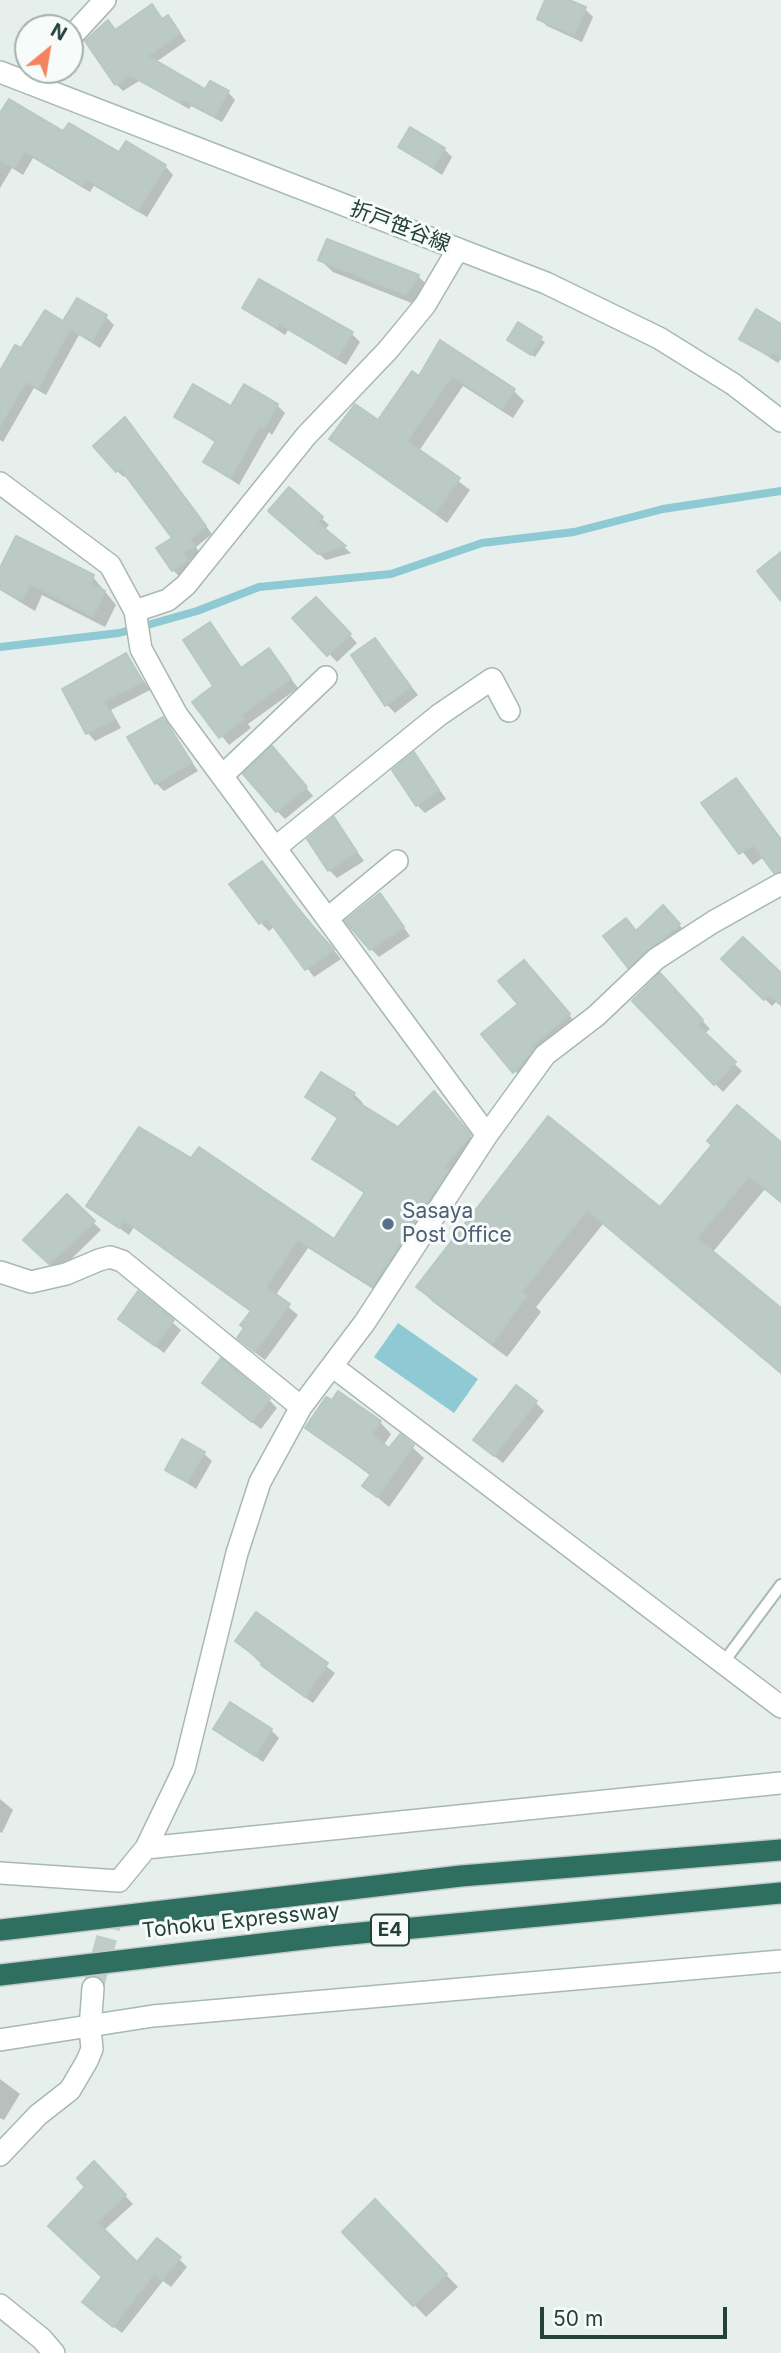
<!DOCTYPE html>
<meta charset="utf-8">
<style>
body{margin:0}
#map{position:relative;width:781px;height:2353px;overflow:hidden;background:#e6efeb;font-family:Inter,sans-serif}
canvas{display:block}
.north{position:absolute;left:14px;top:14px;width:70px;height:70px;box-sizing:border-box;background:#f7fbf9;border:2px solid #a3b1ad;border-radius:50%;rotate:30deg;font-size:19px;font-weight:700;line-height:28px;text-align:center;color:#24423a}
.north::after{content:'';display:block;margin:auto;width:24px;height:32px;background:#f4845f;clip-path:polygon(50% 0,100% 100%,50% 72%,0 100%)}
.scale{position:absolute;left:540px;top:2307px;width:187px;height:32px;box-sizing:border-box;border:4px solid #24423a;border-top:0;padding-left:9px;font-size:21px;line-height:24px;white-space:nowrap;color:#24423a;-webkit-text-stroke:5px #f7fbf9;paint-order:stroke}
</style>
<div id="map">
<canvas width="781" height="2353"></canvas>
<div class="north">N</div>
<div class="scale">50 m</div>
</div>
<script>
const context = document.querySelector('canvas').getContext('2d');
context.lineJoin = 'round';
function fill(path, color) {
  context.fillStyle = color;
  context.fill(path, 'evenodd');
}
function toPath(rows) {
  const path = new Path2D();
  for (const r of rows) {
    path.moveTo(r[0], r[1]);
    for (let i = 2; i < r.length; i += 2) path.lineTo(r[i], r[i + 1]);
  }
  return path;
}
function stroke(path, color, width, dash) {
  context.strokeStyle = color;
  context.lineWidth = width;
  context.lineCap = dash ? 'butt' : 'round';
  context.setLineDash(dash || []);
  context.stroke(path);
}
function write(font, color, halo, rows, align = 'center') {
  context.font = font + ' Inter,"Noto Sans JP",sans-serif';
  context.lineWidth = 6;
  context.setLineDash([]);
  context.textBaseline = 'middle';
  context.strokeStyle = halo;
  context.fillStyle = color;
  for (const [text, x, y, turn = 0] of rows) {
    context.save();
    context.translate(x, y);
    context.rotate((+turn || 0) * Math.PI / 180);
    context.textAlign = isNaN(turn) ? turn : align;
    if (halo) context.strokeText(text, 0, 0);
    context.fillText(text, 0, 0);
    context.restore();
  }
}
fill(toPath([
 [398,1323,478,1379,454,1413,374,1357]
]), '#8ec9d4');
fill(toPath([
 [547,0,565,0,585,9,593,17,582,42,547,26,539,18],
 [152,6,163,20,167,17,175,25,186,41,156,62,206,91,228,92,235,100,222,122,191,106,189,109,139,81,123,91,116,84,108,22,116,31],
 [0,117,165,166,173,175,147,217,94,186,90,192,33,158,23,175,12,168,0,188],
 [400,147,444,149,452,157,442,175],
 [328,241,418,276,430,288,419,306,333,272,320,260],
 [244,308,352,334,360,342,346,365,288,330,285,335],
 [106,317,114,325,100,348,79,335,46,395,34,388,3,442,0,440,0,374,22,351,64,323],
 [781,323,781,359,778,363,741,339],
 [518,324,545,342,535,357,513,343],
 [440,343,514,391,524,401,513,418,463,386,419,451,470,490,447,523,332,438,378,422,420,378],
 [277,405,285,413,272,435,269,432,239,485,205,462,216,443,176,416],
 [132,426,212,534,196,547,200,554,189,561,193,568,180,577,173,570,174,538,127,475,124,477,117,471],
 [290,490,329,525,324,530,351,553,326,560,277,518],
 [0,572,93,577,116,605,105,627,42,595,35,611,0,590],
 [316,599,357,643,337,662,295,618],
 [210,625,242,669,269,650,298,688,248,724,251,728,229,745,195,702,216,686],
 [375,640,418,695,395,713,387,705],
 [126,655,150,690,111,710,121,728,95,741,87,732],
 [163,719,198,771,164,791,156,783],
 [414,754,446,799,425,813,417,805],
 [280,757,313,796,285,819,277,811],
 [735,780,781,838,781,878,764,857,753,865,704,803],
 [334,819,364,861,337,878,329,870],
 [262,863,341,959,314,977,275,926,269,931,261,923],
 [380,895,410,936,379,957,371,949],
 [663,908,685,931,636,973,629,966,637,932],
 [724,959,781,976,781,1004,777,1001,772,1006],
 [531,970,576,1023,522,1079,484,1034,520,1004],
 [668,983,710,1029,704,1034,742,1071,723,1092,634,1001],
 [354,1094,363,1103,361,1106,398,1129,443,1103,479,1146,381,1294,308,1248,275,1296,298,1315,265,1360,248,1347,252,1312,134,1227,129,1235,88,1206,334,1242,365,1194,314,1159,339,1120,307,1097],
 [548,1119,660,1209,781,1144,781,1202,765,1189,712,1253,781,1311,781,1373,603,1224,536,1307,541,1312,507,1357,433,1302,418,1287],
 [67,1197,101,1230,58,1272,25,1240],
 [139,1294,181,1330,164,1353,120,1319],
 [212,1391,269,1400,277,1408,261,1429],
 [536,1403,544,1411,503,1463,484,1448],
 [380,1422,391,1434,383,1446,390,1451,400,1436,424,1458,389,1507,364,1486,371,1476,307,1428],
 [203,1453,212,1461,196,1489,167,1470],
 [256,1614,335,1673,313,1703,271,1673,237,1641],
 [215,1728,271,1730,279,1738,263,1762],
 [0,1799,13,1810,2,1833,0,1832],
 [0,2079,20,2094,4,2120,0,2118],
 [94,2164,133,2204,103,2231,138,2264,179,2259,187,2267,171,2287,163,2281,122,2333,92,2310,104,2277,88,2187],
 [375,2202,458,2287,426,2317,344,2232]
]), '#0003');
stroke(toPath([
 [0,647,119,633,197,611,259,587,391,574,482,543,574,532,663,509,781,491]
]), '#8ec9d4', 8);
const building = toPath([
 [545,0,569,0,586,7,574,35,537,19,545,0],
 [152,4,162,19,168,15,180,33,148,56,205,89,210,81,229,91,214,116,183,99,181,103,130,75,115,85,85,41,108,20,115,30,152,4],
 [9,99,63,131,69,123,119,152,126,141,166,165,138,211,86,179,82,185,25,151,14,168,0,160,0,113,9,99],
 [410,127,445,148,433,168,398,147,410,127],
 [327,239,419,275,406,295,318,260,327,239],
 [259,279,353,332,337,358,279,324,276,328,242,308,259,279],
 [77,298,107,315,92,341,70,329,38,388,26,382,0,426,0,371,15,345,21,348,45,310,63,321,77,298],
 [756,309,781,324,781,357,772,352,770,356,739,339,756,309],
 [518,322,542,337,531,355,507,340,518,322],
 [440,340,515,389,502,409,452,376,407,441,460,478,435,513,329,439,355,404,378,420,412,371,419,376,440,340],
 [193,384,231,406,244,384,278,404,264,428,260,426,230,478,203,462,216,441,174,417,193,384],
 [125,417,206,526,190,539,195,546,183,553,188,560,172,571,156,548,172,538,120,468,116,472,93,446,125,417],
 [289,487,323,517,318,523,346,546,318,554,268,511,289,487],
 [16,536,94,575,90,584,105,591,93,616,30,584,22,600,0,589,0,568,16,536],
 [781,552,781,601,757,571,781,552],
 [316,597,351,634,327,656,292,618,316,597],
 [210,622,241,668,269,648,291,679,241,715,244,719,219,738,192,702,213,686,183,640,210,622],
 [375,638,411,687,385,706,351,655,375,638],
 [126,653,143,682,104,701,114,719,86,734,62,689,126,653],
 [163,717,192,763,155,784,127,737,163,717],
 [272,746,307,787,276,812,243,774,272,746],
 [414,752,439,790,416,806,392,770,414,752],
 [736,778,781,840,781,871,774,873,753,845,739,854,701,803,736,778],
 [334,817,357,852,328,871,307,839,334,817],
 [262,861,306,919,334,950,305,970,267,918,259,924,229,884,262,861],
 [380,893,404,927,370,950,345,921,380,893],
 [663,905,680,924,628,968,603,936,626,918,636,931,663,905],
 [743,937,781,973,781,1005,769,995,764,1000,721,959,743,937],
 [524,960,570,1014,531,1047,533,1049,513,1073,481,1034,518,1004,498,981,524,960],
 [660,973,703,1020,697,1025,736,1062,714,1085,632,1001,660,973],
 [321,1072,355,1093,351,1098,398,1127,434,1091,471,1135,444,1166,449,1169,372,1286,298,1240,266,1287,290,1304,255,1352,237,1338,244,1328,240,1325,251,1311,124,1220,119,1228,86,1206,139,1127,191,1158,199,1147,334,1239,365,1192,312,1159,338,1118,305,1097,321,1072],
 [737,1105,781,1142,781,1202,749,1176,697,1238,781,1308,781,1373,587,1210,522,1292,527,1296,492,1343,416,1287,548,1116,660,1207,712,1145,707,1141,737,1105],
 [67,1194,95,1221,49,1264,23,1240,67,1194],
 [138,1291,174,1320,155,1346,118,1319,138,1291],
 [221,1358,270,1399,252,1422,202,1383,221,1358],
 [516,1385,537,1401,494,1456,473,1440,516,1385],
 [338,1391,381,1421,371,1435,389,1448,400,1434,414,1445,377,1497,362,1486,371,1474,305,1428,326,1397,332,1400,338,1391],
 [182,1439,205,1452,187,1482,165,1470,182,1439],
 [256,1612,328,1663,305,1697,261,1665,263,1662,235,1641,256,1612],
 [230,1702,272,1729,255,1756,213,1729,230,1702],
 [94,2161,126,2195,97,2222,137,2262,157,2238,181,2257,162,2280,154,2274,113,2327,82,2302,102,2277,48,2226,85,2187,77,2178,94,2161],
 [375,2199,447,2274,413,2306,342,2232,375,2199]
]);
fill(building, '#bbcac4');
stroke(building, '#b8c9c2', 2);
stroke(toPath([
 [93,1988,117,1900]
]), '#bfccc8', 21, [21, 10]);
const lane = toPath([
 [723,1663,781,1585]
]);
const street = toPath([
 [70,38,105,0],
 [0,483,110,565,135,611,141,649,177,715,487,1135],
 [135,611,168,600,186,585,306,436,388,350,425,305,458,249],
 [223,775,326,677],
 [275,848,439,715,492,679,509,711],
 [328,918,397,861],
 [0,1272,31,1282,66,1274,99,1260,110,1257,122,1261,301,1407],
 [332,1366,781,1707],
 [146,1848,184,1769,237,1553,260,1482,301,1407,365,1322,487,1135,545,1055,596,1016,656,959,713,922,781,884],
 [0,1873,119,1881,146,1848,781,1783],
 [0,2040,153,2016,781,1961],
 [0,2155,38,2115,70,2090,87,2061,92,2049,90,2028,93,1988],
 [0,2305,42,2339,54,2353]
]);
const secondary = toPath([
 [0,72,546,283,659,338,733,384,781,421]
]);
const highway = toPath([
 [0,1930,461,1876,781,1850],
 [0,1975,329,1936,781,1893]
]);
stroke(lane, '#a8b8b2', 14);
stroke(street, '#a8b8b2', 24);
stroke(secondary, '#a4bbb3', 24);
stroke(highway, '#c2cac8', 24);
stroke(lane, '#fff', 10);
stroke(street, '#fff', 21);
stroke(secondary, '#fff', 21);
stroke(highway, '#2f6f62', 21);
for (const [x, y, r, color] of [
 [388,1224,7,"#5c6f8a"]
]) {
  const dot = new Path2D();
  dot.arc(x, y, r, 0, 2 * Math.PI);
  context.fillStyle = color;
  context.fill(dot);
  stroke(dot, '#f7fbf9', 2.5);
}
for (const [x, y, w] of [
 [390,1930,38]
]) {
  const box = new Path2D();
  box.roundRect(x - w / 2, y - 15.5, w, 31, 5);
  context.fillStyle = '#f7fbf9';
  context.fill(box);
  stroke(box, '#24423a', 2);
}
write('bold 19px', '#24423a', null, [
 ["E4",390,1930]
]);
write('21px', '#24423a', '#f7fbf9', [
 ["折戸笹谷線",400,227,21],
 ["Tohoku Expressway",241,1921,-6]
]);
write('21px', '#4e5e75', '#f7fbf9', [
 ["Sasaya",402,1212],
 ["Post Office",402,1236]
], 'left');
</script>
